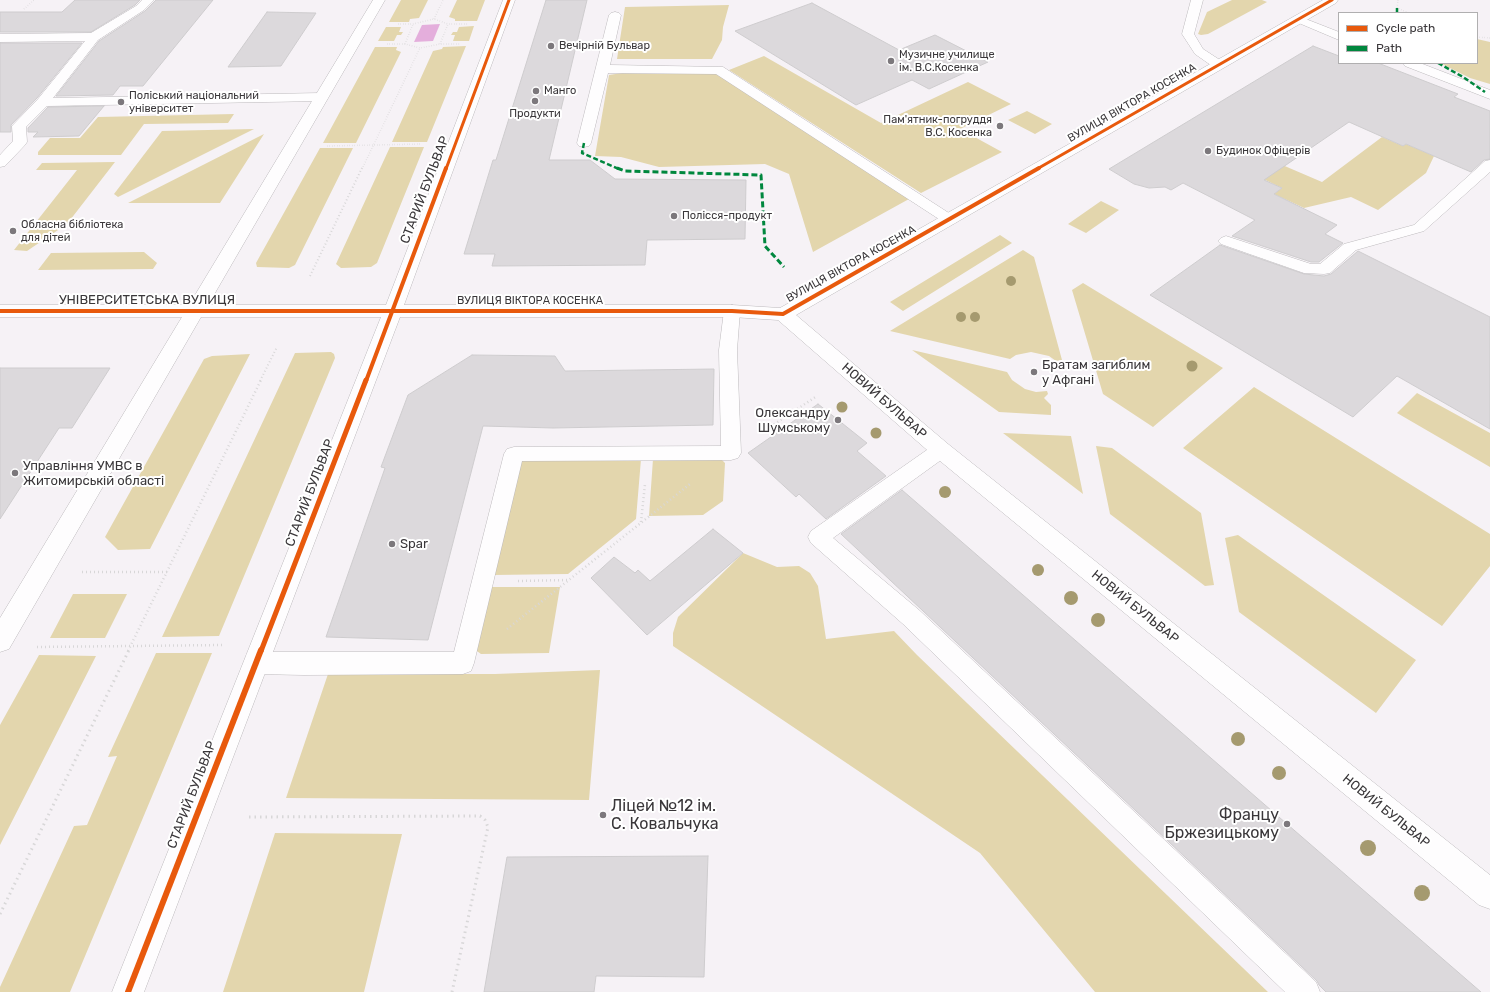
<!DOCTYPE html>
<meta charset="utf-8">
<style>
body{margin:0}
#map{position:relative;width:1490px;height:992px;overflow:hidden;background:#f6f2f6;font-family:Rubik,sans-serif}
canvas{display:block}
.legend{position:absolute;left:1338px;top:12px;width:140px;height:52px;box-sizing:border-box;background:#fff;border:1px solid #b0afb0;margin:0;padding:5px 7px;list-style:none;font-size:12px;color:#3a373a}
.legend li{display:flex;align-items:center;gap:8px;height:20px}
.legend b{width:20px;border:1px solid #b0afb0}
</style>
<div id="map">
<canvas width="1490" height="992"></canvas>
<ul class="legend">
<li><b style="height:5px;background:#e8590c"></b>Cycle path</li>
<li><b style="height:5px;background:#00873e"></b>Path</li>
</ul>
</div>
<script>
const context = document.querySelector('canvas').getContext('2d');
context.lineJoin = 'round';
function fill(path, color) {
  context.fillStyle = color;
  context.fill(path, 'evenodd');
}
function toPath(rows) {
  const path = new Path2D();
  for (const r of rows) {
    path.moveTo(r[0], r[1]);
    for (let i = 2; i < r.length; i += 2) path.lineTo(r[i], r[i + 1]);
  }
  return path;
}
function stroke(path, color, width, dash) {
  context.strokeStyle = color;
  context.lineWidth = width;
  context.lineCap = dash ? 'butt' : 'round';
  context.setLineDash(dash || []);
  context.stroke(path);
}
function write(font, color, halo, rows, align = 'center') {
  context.font = font + ' Rubik,sans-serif';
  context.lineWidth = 4;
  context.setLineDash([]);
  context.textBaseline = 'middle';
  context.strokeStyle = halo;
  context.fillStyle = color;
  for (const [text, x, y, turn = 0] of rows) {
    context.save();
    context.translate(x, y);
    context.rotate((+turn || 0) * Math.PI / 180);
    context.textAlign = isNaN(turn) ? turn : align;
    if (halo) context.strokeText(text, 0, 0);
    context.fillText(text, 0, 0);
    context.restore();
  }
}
fill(toPath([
 [401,0,428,0,419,18,410,19,409,22,389,22],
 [457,0,485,0,477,21,455,21,455,19,449,17],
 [1232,0,1262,0,1267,2,1208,34,1201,35,1198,34,1207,12],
 [729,5,723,27,722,40,712,59,617,59,625,7],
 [474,26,469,41,453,41,455,35,451,35,453,32,457,32,459,27],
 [386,27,401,27,399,32,403,32,401,35,397,35,394,41,378,41],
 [1477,39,1490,42,1490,84,1470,78,1440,63,1477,63],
 [466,46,427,142,392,142,433,51,442,49,443,47],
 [375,47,397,47,396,50,401,52,356,143,323,143],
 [764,56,881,123,968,82,1011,104,960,129,1002,152,921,193,729,70],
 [622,73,717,73,909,199,813,252,789,174,765,164,659,167,621,157,595,156,609,75],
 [1027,111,1052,124,1035,134,1008,120],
 [234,114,228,123,144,124,121,155,38,155,38,152,50,138,80,138,98,117],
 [254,129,118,197,114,194,162,131],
 [264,134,220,203,128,203],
 [1382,137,1403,146,1406,144,1434,156,1426,173,1378,210,1351,197,1304,208,1274,194,1282,188,1259,177,1280,164,1322,182],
 [390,147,424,147,377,263,371,267,341,268,336,264],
 [320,148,353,148,295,265,289,268,257,267,256,263],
 [115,162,67,224,27,251,14,250,77,170,36,170,42,163],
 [1101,201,1119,210,1086,233,1068,224],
 [1000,235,1012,243,903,311,890,302],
 [1023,250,1034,257,1062,360,1056,361,1049,356,1031,352,1016,355,1010,359,890,331],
 [144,252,157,263,153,269,38,270,51,253],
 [1083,283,1223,368,1153,427,1103,394,1072,290],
 [912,350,1007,372,1012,380,1025,389,1036,392,1047,391,1048,394,1044,398,1051,405,1051,415,999,412],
 [331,352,334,354,335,358,219,636,162,637,295,353],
 [250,354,150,549,118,550,105,537,204,359,212,356],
 [1254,387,1490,534,1490,566,1442,626,1183,448],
 [1417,393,1490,433,1490,467,1397,413],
 [1003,433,1071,436,1083,494],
 [1096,446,1112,448,1201,513,1214,585,1205,586,1110,514],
 [719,457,725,463,723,501,703,515,649,516,653,459],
 [521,459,641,459,636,519,568,574,493,575],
 [1238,535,1416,660,1376,713,1239,612,1225,538],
 [743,553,777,567,799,566,810,573,818,586,826,639,894,631,917,655,1268,992,1095,992,980,853,673,646,673,633,678,617],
 [491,587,560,587,549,653,481,654,474,649],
 [73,594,127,594,105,638,50,638],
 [156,653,212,653,70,992,0,992,0,987,74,826,87,825,117,756,108,757],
 [39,655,96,656,0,845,0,725],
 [600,670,589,800,286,798,328,674,495,674],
 [275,833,402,834,364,992,223,992]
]), '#e3d6ad');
fill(toPath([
 [440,24,433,41,414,42,422,25]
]), '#e4aedc');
const building = toPath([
 [75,0,140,0,135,5,91,32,0,32,0,12,62,12,75,0],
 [156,0,213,0,143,86,120,86,113,95,56,96,99,41,145,11,156,0],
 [546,0,587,0,549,160,590,160,615,179,746,180,745,239,647,240,645,265,492,266,495,254,464,254,493,160,496,160,546,0],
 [812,3,899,50,935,35,988,62,929,89,912,80,856,105,735,31,812,3],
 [267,12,316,13,281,66,228,67,267,12],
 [0,43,82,43,37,98,11,125,11,132,0,132,0,43],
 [1313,46,1339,56,1339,63,1378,63,1458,94,1454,97,1490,111,1490,159,1484,160,1471,172,1406,144,1403,146,1349,122,1264,180,1282,188,1274,194,1337,225,1325,234,1343,243,1319,262,1311,262,1232,236,1255,220,1183,183,1171,190,1165,187,1149,188,1134,184,1109,169,1313,46],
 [104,106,79,136,33,137,38,132,28,132,28,128,48,107,104,106],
 [1220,245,1304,274,1324,276,1331,274,1358,251,1490,317,1490,429,1397,376,1353,417,1150,295,1220,245],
 [472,355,555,356,565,371,714,369,713,425,553,428,483,426,428,640,326,637,385,468,381,467,408,395,472,355],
 [0,368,110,368,72,428,59,428,0,519,0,368],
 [818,404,867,443,857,451,886,476,826,519,799,494,796,497,748,453,818,404],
 [902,490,1287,824,1481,992,1326,992,1319,985,1317,981,841,534,902,490],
 [713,529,743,553,647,635,591,578,614,557,635,573,638,570,650,581,713,529],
 [708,856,704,977,596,976,594,992,484,992,507,857,708,856]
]);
fill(building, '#dcd9dc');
stroke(building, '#ceccce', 1);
const lane = toPath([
 [142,0,154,0,144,10,98,40,53,98,321,93,326,94,327,97,326,100,321,101,47,106,26,127,27,142,25,145,5,166,0,167,0,155,13,141,12,126,38,99,85,41,0,42,0,34,91,33,136,6,142,0],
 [1191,0,1203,0,1194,34,1203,49,1223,62,1225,65,1223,68,1215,68,1195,54,1182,34,1191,0],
 [615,12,619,13,621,15,610,65,723,67,955,217,958,220,955,223,950,225,945,223,716,74,608,73,591,143,589,146,584,147,579,146,577,143,609,15,611,13,615,12],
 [1298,16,1339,32,1339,40,1294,21,1292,19,1294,17,1298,16],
 [1403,63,1420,63,1490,90,1490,99,1405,66,1403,63],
 [1490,160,1490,172,1424,231,1356,250,1330,273,1324,274,1304,273,1221,244,1218,241,1221,238,1226,236,1311,264,1320,264,1344,244,1414,225,1485,161,1490,160],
 [732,305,738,307,740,311,737,350,741,453,738,458,731,460,522,461,474,663,471,671,463,674,304,675,255,674,247,671,244,663,247,655,255,652,454,652,504,454,507,449,514,447,721,446,719,350,724,311,726,307,732,305],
 [941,443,948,445,951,450,948,455,833,538,919,610,1316,982,1320,992,1285,992,903,624,811,543,808,537,811,531,934,445,941,443]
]);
const street = toPath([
 [373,0,385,0,208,305,386,305,503,0,515,0,404,305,732,305,780,308,1323,0,1338,0,1336,3,796,315,948,444,1490,875,1490,909,1479,905,934,456,778,320,732,317,400,317,144,992,112,992,381,317,201,317,9,649,0,652,0,618,182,317,0,317,0,305,189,305,373,0]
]);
stroke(lane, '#bdbabd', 1);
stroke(street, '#bdbabd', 1);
stroke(toPath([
 [1398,0,1397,8,1409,13],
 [24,9,34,0],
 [434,19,443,0],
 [398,24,413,24,434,19,448,24,469,24],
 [1477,37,1490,38],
 [387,44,405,44,420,48,440,44,461,44],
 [405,44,413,24],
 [440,44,448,24],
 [327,146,422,144],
 [362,169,420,48]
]), '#d8d7d8', 1.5, [0.5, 2]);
stroke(toPath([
 [310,276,362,168],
 [260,381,277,347]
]), '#d8d7d8', 2, [1, 2.5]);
stroke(toPath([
 [764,431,817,396],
 [641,522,645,484],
 [82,572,167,572],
 [518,581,569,580],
 [507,629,690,484],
 [37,647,224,645],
 [128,651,261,380]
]), '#d8d7d8', 2.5, [1, 3]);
stroke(toPath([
 [249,817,480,816,485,820,488,827,452,992],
 [0,914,129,650]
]), '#d8d7d8', 3, [1.5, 4]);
fill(lane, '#fefdfe');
fill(street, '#fefdfe');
stroke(toPath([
 [1397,8,1397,13],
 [1438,63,1463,77,1485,92],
 [584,143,582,153,619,169]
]), '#00873e', 2.5, [5, 2.5]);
stroke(toPath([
 [617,168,625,171,761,175,765,246,784,267]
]), '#00873e', 3, [6, 3]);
stroke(toPath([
 [446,169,509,0],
 [1037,169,1332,0]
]), '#e8590c', 3);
stroke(toPath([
 [0,311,732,311,783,314,1039,168],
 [366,381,446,168]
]), '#e8590c', 4);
stroke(toPath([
 [261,651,366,380]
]), '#e8590c', 5);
stroke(toPath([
 [128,992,261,650]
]), '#e8590c', 6);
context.fillStyle = '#a59a6f';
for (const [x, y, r] of [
 [1011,281,5],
 [961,317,5],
 [975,317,5],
 [1192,366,5.5],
 [842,407,5.5],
 [876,433,5.5],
 [945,492,6],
 [1038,570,6],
 [1071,598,7],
 [1098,620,7],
 [1238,739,7],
 [1279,773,7],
 [1368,848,8],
 [1422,893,8]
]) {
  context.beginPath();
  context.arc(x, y, r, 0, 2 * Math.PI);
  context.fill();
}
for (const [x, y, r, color] of [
 [551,46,4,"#7c787c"],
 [891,61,4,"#7c787c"],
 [536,91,4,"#7c787c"],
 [535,101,4,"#7c787c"],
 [121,102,4,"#7c787c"],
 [1000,126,4,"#7c787c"],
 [1208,151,4,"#7c787c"],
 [674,216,4,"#7c787c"],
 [13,231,4,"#7c787c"],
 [1034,372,4,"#7c787c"],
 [838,420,4,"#7c787c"],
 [15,473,4,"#7c787c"],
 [392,544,4,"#7c787c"],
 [603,815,4,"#7c787c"],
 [1287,824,4,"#7c787c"]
]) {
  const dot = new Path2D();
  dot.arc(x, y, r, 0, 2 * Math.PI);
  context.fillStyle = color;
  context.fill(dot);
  stroke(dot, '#fff', 1.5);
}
write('11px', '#3a373a', '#fff', [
 ["Вечірній Бульвар",559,46],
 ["Музичне училище",899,55],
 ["ім. В.С.Косенка",899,68],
 ["Манго",544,91],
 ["Поліський національний",129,96],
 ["університет",129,109],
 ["Продукти",535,114,"center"],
 ["Пам'ятник-погруддя",992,120,"right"],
 ["В.С. Косенка",992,133,"right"],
 ["Будинок Офіцерів",1216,151],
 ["Полісся-продукт",682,216],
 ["Обласна бібліотека",21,225],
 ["для дітей",21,238]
], 'left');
write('11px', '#3a373a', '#fff', [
 ["ВУЛИЦЯ ВІКТОРА КОСЕНКА",1132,103,-30],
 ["ВУЛИЦЯ ВІКТОРА КОСЕНКА",851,264,-29],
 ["ВУЛИЦЯ ВІКТОРА КОСЕНКА",530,301]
]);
write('13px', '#3a373a', '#fff', [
 ["СТАРИЙ БУЛЬВАР",425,190,-69],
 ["УНІВЕРСИТЕТСЬКА ВУЛИЦЯ",147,300],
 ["НОВИЙ БУЛЬВАР",884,401,41],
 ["СТАРИЙ БУЛЬВАР",310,493,-69],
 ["НОВИЙ БУЛЬВАР",1135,607,39],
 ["СТАРИЙ БУЛЬВАР",192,795,-69],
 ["НОВИЙ БУЛЬВАР",1386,811,39]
]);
write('13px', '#3a373a', '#fff', [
 ["Братам загиблим",1042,365],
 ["у Афгані",1042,380],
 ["Олександру",830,413,"right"],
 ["Шумському",830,428,"right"],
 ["Управління УМВС в",23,466],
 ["Житомирській області",23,481],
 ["Spar",400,544]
], 'left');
write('16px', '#3a373a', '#fff', [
 ["Ліцей №12 ім.",611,806],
 ["С. Ковальчука",611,824],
 ["Францу",1279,815,"right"],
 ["Бржезицькому",1279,833,"right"]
], 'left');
</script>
